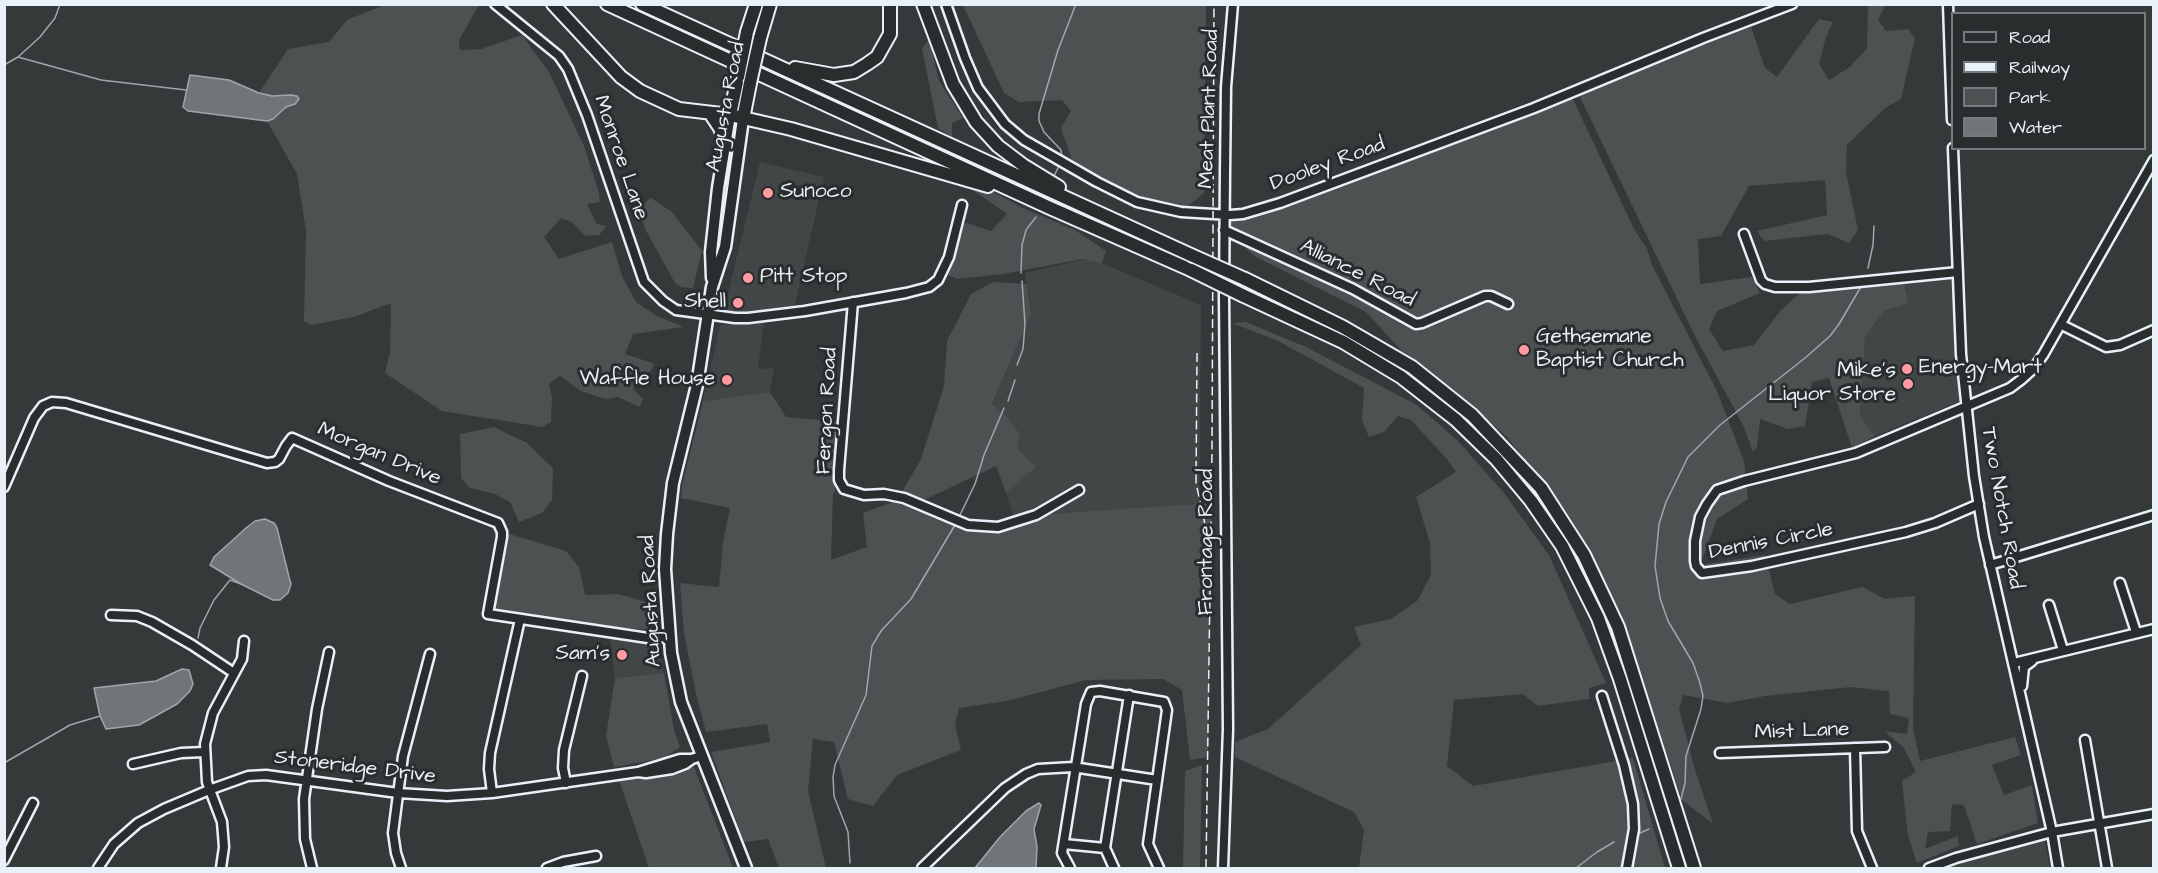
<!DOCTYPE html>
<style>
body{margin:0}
#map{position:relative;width:2158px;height:873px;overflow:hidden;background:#35393a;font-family:"Architects Daughter",sans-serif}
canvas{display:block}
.frame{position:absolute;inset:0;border:6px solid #e8f1f8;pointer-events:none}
.legend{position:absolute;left:1951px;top:12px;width:195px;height:138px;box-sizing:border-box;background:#2a2d2e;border:2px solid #767b7f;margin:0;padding:8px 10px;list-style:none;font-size:18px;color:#e8f1f8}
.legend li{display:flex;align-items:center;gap:12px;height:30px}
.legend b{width:30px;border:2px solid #767b7f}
</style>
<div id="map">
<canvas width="2158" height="873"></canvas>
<div class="frame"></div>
<ul class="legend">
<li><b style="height:8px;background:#2a2d2e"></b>Road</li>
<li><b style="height:8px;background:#e8f1f8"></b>Railway</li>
<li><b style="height:16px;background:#4d5152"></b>Park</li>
<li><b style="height:16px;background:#707579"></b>Water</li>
</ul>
</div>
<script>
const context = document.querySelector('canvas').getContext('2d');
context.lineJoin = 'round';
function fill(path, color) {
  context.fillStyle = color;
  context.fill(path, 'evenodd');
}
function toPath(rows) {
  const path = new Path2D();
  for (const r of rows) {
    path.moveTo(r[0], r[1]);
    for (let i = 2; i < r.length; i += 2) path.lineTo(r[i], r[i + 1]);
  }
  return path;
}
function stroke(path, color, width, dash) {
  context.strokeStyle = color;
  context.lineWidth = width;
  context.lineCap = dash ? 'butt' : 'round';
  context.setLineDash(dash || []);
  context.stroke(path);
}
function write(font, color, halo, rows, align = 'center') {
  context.font = font + ' "Architects Daughter",sans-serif';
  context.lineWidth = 6;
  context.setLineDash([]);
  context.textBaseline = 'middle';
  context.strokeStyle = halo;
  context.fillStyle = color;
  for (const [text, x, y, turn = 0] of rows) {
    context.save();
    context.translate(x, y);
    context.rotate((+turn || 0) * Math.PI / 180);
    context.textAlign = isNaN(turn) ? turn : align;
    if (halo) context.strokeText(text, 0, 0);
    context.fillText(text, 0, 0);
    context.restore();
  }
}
fill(toPath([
 [760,162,824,177,795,305,761,312,738,314,724,310],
 [1090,258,1201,305,1199,510,1016,525,1006,493,1036,467,1018,449,992,405,1031,314,1030,299,1025,273],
 [1955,276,1960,401,1875,436,1860,416,1865,337,1885,310,1907,291,1905,282],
 [764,321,758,369,774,368,770,392,703,401,720,325],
 [610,636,658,645,664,673,615,678],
 [2044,838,2050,868,1941,868]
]), '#424647');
fill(toPath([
 [384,5,479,5,459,40,460,50,481,49,522,35,549,72,584,146,599,193,600,202,587,204,597,224,607,226,599,235,585,236,572,222,561,218,544,237,559,259,612,242,622,276,636,302,657,316,684,327,633,334,625,354,655,364,650,372,640,372,633,389,643,399,639,407,618,397,605,399,581,391,560,376,549,384,552,397,551,422,542,427,442,411,385,373,390,352,391,303,354,317,311,325,304,321,306,231,297,174,267,121,273,119,286,107,295,104,297,96,272,96,259,93,288,49,329,42,347,20],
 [963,5,1206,5,1204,193,1181,212,1143,204,1075,169,1061,128,1071,111,1062,100,1019,102,1004,93],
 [1868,5,1885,5,1878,20,1886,31,1908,29,1915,38,1901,99,1885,108,1847,145,1846,172,1858,230,1849,243,1828,234,1764,241,1757,231,1827,215,1825,180,1749,186,1721,236,1698,239,1700,284,1752,277,1760,293,1717,311,1709,329,1723,351,1754,345,1781,310,1799,294,1905,282,1907,304,1885,310,1865,337,1860,416,1875,436,1852,448,1829,378,1812,382,1805,426,1788,429,1760,419,1757,447,1753,452,1744,427,1695,336,1578,93,1751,27,1765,68,1777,77,1819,19,1833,22,1826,37,1819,64,1829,80,1850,67,1867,48],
 [929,39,939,81,963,118,952,123,952,137,938,128,922,49],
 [1571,95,1634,229,1647,249,1652,265,1717,391,1744,461,1748,499,1717,519,1700,565,1765,555,1775,594,1790,604,1862,587,1885,599,1915,596,1913,728,1920,761,2015,737,2021,755,1992,765,2004,795,2032,785,2038,823,1977,844,1964,805,1952,804,1950,831,1928,832,1925,849,1958,836,1959,846,1917,863,1908,836,1902,781,1916,772,1904,748,1884,731,1907,734,1909,718,1890,714,1889,691,1851,687,1765,696,1727,703,1683,695,1679,709,1695,770,1713,824,1682,800,1621,614,1574,524,1507,437,1416,360,1402,351,1366,312,1256,257,1245,248,1249,239,1227,228,1227,218,1249,217],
 [978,184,1023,208,1075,230,1106,251,1102,263,1083,259,1003,274,957,279,942,272,956,227,967,223,991,231,1007,214,973,190],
 [651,198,672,212,702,251,693,288,681,287,675,283,645,229,639,207],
 [993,282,1027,284,1031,314,992,404,1006,416,1019,433,1018,449,1036,467,1006,493,996,466,924,500,900,495,921,459,944,386,947,341,971,294],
 [1246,322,1306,347,1417,405,1458,441,1504,493,1549,555,1606,683,1589,688,1589,699,1538,706,1523,694,1454,700,1447,766,1473,786,1633,758,1665,868,1359,868,1364,830,1354,812,1235,757,1235,742,1268,729,1361,645,1354,627,1391,619,1417,601,1431,575,1430,543,1416,497,1456,472,1446,458,1411,420,1398,416,1384,432,1369,437,1362,420,1364,388,1278,341,1232,323],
 [770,392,786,417,844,422,839,480,833,495,831,560,867,547,863,513,904,498,959,521,998,527,1036,515,1211,503,1208,757,1190,760,1182,690,1163,679,1086,680,1007,701,959,708,955,725,961,750,897,775,873,806,848,799,834,742,813,739,808,791,826,868,779,868,768,839,744,842,711,752,770,742,767,724,706,732,696,694,684,633,680,583,719,587,723,542,730,508,681,498,682,485,703,401],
 [494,427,527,443,553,468,552,500,542,513,519,522,510,502,495,494,470,488,461,478,460,434],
 [506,533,566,551,579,567,585,595,618,594,653,604,656,630,605,627,529,614,491,609],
 [664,673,674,730,680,747,664,758,614,767,606,736,615,678],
 [1202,765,1200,868,1183,868,1185,771],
 [694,767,733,868,649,868,619,780,653,776]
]), '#4d5152');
const water = toPath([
 [190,75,229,80,259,93,272,96,291,95,297,96,299,99,295,104,286,107,273,119,267,121,188,111,183,107,190,75],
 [265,519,274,523,277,528,289,577,291,584,288,593,280,600,273,600,241,584,210,565,214,557,246,528,255,521,265,519],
 [182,669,189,670,193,684,190,691,177,704,139,725,106,729,100,716,94,688,156,681,182,669],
 [1039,803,1041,805,1034,829,1037,847,1036,868,975,868,1000,837,1026,811,1039,803]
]);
fill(water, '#707579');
stroke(water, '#a0a7ac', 1.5);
stroke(toPath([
 [18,57,101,80,186,90],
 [4,65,18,57,40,37,55,18,60,4],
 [1062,157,1061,150,1044,132,1039,121,1039,114,1058,50,1076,4],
 [1054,176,1059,166],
 [1868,268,1873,245,1874,226],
 [1021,273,1022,245,1026,230,1036,217],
 [1017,365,1023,349,1025,324,1022,281],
 [1008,401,1015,380],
 [959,517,975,484,984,455,1004,408],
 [198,638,200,628,214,600,230,580,241,584],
 [4,763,70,725,100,716],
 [1681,799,1685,783,1686,756,1701,709,1703,696,1700,683,1693,663,1668,621,1660,598,1655,566,1659,524,1666,502,1688,457,1720,425,1805,358,1830,336,1839,324,1862,285],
 [1640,833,1649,829],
 [850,863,848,832,834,796,833,777,835,765,866,695,872,646,881,631,911,599,955,525],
 [1576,868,1597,852,1614,842]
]), '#a0a7ac', 1.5);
const minor = toPath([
 [495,4,559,56,568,69,587,115,644,282,663,301,676,310,735,318,748,318,805,311,906,293,929,287,938,280,949,257,962,205],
 [946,4,965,58,978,88,1005,124,1024,140,1097,182,1137,202,1181,212,1230,215,1243,214,1280,203,1534,108,1703,38,1792,4],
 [1948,4,1952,120],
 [1953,148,1961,354,1974,476,1984,537,2052,832,2058,868],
 [1224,230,1353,289,1416,324,1422,323,1485,296,1491,296,1508,304],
 [1744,234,1761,280,1765,284,1775,287,1809,287,1958,272],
 [853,302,839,470,839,480,844,489,864,495,884,494,904,498,968,525,998,527,1036,515,1079,490],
 [2062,325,2106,347,2120,345,2154,330],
 [4,487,34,418,43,406,52,402,66,403,267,463,275,462,279,459,286,446,292,438,389,481,498,523,502,532,502,537,488,614,648,638,669,637],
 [1979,504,1935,523,1906,532,1752,566,1702,573,1696,566,1695,561,1695,541,1700,517,1707,504,1717,490,1744,481,1856,453,2010,388,2022,379,2033,369,2043,355,2154,160],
 [1990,565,2154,515],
 [2120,583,2136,632],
 [2049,605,2063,650],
 [111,615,137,616,152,622,192,645,234,673],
 [2014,663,2154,629],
 [2022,686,2024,667,2032,661],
 [1602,696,1624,765,1633,804,1634,829,1627,868],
 [2085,740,2107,868],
 [1855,748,1857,831,1872,868],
 [1720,753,1885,747],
 [692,759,685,764,672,769,646,773,638,772,680,759,692,759,701,756],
 [133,764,181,753,204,752],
 [566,783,563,768,564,750,582,676],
 [492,793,489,769,490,753,520,619],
 [1064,844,1105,848],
 [4,860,33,803],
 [98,868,114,844,138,823,164,809,209,790,248,776,266,775,398,793,447,796,492,793,638,772],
 [221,868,224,847,222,822,207,782,205,744,213,713,242,659,244,641],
 [312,868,305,839,304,799,317,709,329,652],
 [401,868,396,853,393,833,403,756,430,654],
 [547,868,563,862,596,856],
 [922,868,1005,788,1026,774,1038,769,1073,767,1157,780],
 [1070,868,1062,853,1086,704,1091,692,1100,691,1164,702,1167,710,1148,844,1159,868],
 [1114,868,1105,848,1129,695],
 [1223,868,1228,729,1224,296,1225,172,1226,87,1233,4],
 [1929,868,1956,858,2052,832,2154,814]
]);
const major = toPath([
 [743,119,725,247,712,287,697,385,673,483,667,534,665,569,671,653,681,702,746,868],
 [712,278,711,252,718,188,730,115]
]);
const highway = toPath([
 [553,4,621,77,640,91,679,109,730,115,791,129,988,186],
 [607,4,1050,208,1191,270],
 [642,4,1191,255],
 [923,4,953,84,976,122,998,146,1023,165,1059,187],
 [747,32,756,4],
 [760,38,770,4],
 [795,68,834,75,854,72,867,64,877,57,890,34,890,4],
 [710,113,720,128,725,142],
 [730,115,738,77],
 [743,119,750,83],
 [1245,279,1343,327,1412,367,1472,415,1541,488,1584,555,1618,627,1694,868],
 [1244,296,1343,342,1401,377,1456,420,1496,459,1531,501,1562,546,1598,618,1620,679,1679,868]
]);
stroke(minor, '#e8f1f8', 13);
stroke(major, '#e8f1f8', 15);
stroke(highway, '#e8f1f8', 16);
stroke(minor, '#2a2d2e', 8);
stroke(major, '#2a2d2e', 10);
stroke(highway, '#2a2d2e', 12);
stroke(toPath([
 [1197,353,1196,483,1206,529],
 [1206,868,1212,451,1214,4]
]), '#e8f1f8', 1.5, [9, 4.5]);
const highwayBridge = toPath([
 [738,77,747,32],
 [750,83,760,38],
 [1191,255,1245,279],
 [1191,270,1244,296]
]);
stroke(highwayBridge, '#e8f1f8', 16, []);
stroke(highwayBridge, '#2a2d2e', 12);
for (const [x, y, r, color] of [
 [768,193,6,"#ff9aa2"],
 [748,278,6,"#ff9aa2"],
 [738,303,6,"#ff9aa2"],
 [1524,350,6,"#ff9aa2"],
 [1907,369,6,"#ff9aa2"],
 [727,380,6,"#ff9aa2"],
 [1908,384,6,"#ff9aa2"],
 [622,655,6,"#ff9aa2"]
]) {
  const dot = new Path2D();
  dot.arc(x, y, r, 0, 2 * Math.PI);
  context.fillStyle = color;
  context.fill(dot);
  stroke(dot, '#2a2d2e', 2);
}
write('21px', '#e8f1f8', '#2a2d2e', [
 ["Augusta Road",727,107,-79],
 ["Meat Plant Road",1210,109,-88],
 ["Monroe Lane",620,158,71],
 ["Dooley Road",1328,165,-20],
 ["Alliance Road",1357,274,27],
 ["Fergon Road",828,411,-87],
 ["Morgan Drive",379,455,23],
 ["Two Notch Road",2001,508,80],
 ["Frontage Road",1208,542,-90],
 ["Dennis Circle",1771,542,-11],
 ["Augusta Road",652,601,-93],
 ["Mist Lane",1802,732,-2],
 ["Stoneridge Drive",355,768,7]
]);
write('21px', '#e8f1f8', '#2a2d2e', [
 ["Sunoco",780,193],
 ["Pitt Stop",760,278],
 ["Shell",726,303,"right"],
 ["Gethsemane",1536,338],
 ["Baptist Church",1536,362],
 ["Energy-Mart",1919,369],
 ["Mike's",1896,372,"right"],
 ["Liquor Store",1896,396,"right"],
 ["Waffle House",715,380,"right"],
 ["Sam's",610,655,"right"]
], 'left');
</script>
